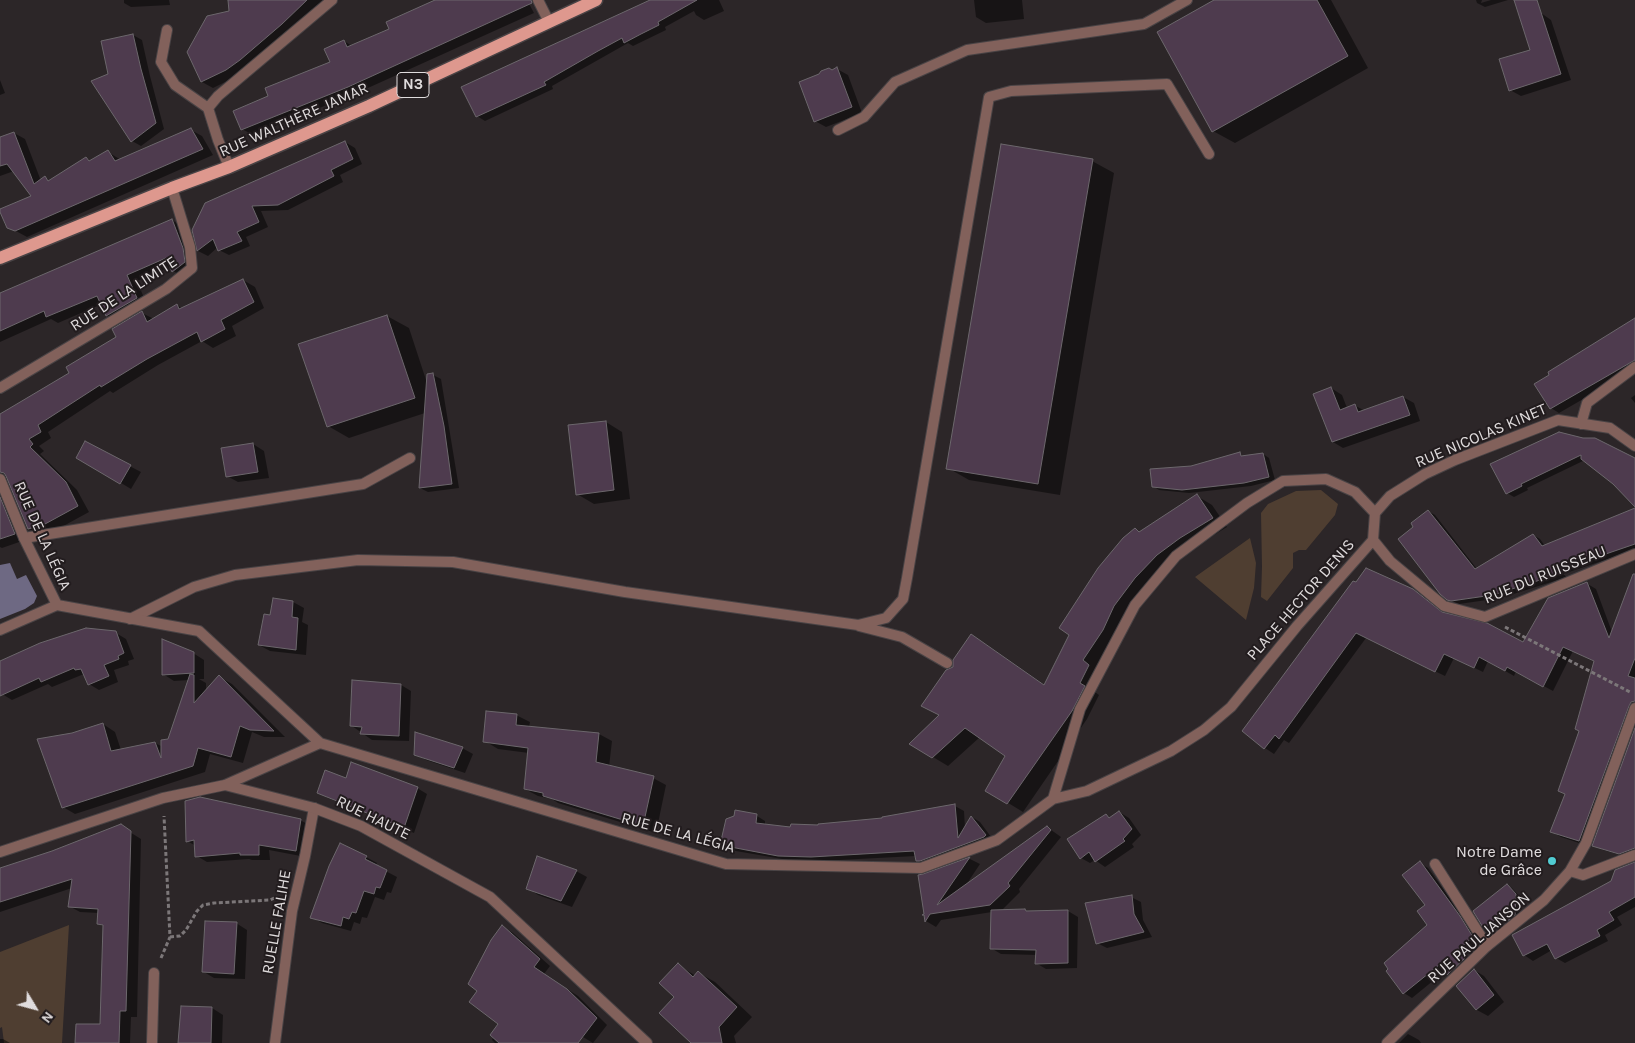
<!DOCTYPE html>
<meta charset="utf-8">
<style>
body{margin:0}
#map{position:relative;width:1635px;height:1043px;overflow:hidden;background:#2c2628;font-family:Karla,sans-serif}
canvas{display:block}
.north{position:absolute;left:10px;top:983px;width:50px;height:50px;-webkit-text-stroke:4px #221c1e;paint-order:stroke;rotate:127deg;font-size:14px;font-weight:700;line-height:20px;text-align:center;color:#e0dcdd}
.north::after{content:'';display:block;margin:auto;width:18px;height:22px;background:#e0dcdd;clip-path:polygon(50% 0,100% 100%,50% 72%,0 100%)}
</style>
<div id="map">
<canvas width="1635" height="1043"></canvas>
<div class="north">N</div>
</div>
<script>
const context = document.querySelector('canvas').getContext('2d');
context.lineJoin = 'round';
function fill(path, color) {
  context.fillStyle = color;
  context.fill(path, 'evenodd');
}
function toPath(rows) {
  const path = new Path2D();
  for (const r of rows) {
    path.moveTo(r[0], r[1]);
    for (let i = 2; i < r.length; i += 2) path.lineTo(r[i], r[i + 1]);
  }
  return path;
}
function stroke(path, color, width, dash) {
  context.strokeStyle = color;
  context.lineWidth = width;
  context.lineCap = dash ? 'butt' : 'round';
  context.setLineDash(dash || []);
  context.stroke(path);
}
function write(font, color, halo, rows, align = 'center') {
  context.font = font + ' Karla,sans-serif';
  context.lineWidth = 4;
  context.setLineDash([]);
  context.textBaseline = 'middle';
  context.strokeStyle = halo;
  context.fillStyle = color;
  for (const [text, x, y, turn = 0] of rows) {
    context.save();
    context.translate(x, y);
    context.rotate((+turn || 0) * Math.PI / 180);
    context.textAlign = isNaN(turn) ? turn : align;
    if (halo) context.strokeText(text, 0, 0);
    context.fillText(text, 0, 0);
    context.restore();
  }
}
fill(toPath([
 [1321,490,1338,504,1335,515,1306,550,1299,550,1293,553,1293,568,1267,601,1261,597,1262,567,1261,513,1268,504,1296,491],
 [1250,538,1256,563,1254,588,1246,620,1195,577],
 [69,925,62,1043,4,1043,2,1027,0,1028,0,952]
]), '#4f3e31');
fill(toPath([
 [10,563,17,579,26,575,37,596,34,603,25,609,0,619,0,565]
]), '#6e6983');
fill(toPath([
 [124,0,169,0,170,5,131,7,124,3],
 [240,0,326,0,237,76,213,88,202,82,190,55],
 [438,0,527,0,534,13,359,92,253,135,242,129,269,96,331,63,344,41,352,46,391,29],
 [653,0,719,0,724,11,704,20,696,15,694,11,665,27,666,30,633,46,628,43,552,86,553,89,485,121,477,116],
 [974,0,1022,0,1024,19,986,23,976,17],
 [1217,0,1331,0,1368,68,1235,143,1213,131],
 [1476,0,1482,0,1481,3,1491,0,1508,0,1485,7,1477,3],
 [1541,13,1551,20,1571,80,1521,96,1510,90,1531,50],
 [133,35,142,40,150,76,164,129,141,146,132,141,109,74],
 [837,69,848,75,862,113,826,127,815,121,832,71],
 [0,80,5,93,0,95],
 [191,130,202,136,213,155,27,237,5,225,0,210,33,196,14,171,0,176,0,139,14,133,25,139,41,181,45,178,50,181,86,158,92,162,108,152,121,160],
 [345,142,355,148,362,164,340,175,343,182,288,210,261,211,268,227,246,237,250,246,229,255,219,250,218,247,208,256,198,251,193,231],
 [1092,161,1114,173,1060,495,969,480,948,468],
 [172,220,183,227,194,255,184,277,173,271,171,267,137,281,147,305,118,322,107,316,102,304,58,323,51,319,0,342,0,294],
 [243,280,255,287,264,308,232,326,236,336,213,348,202,341,158,365,113,393,110,391,48,432,51,438,39,446,44,451,40,454,77,490,89,512,56,530,40,535,29,529,9,479,5,481,25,540,2,548,0,547,0,415,71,373,117,338,142,313,154,319,177,305,183,309],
 [387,316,409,328,427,383,433,375,441,379,459,488,428,492,420,488,425,413,349,438,328,426],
 [1635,320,1635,369,1619,379,1614,376,1616,380,1559,413,1551,408],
 [1331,388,1342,395,1347,408,1354,405,1365,411,1403,397,1414,403,1420,421,1343,448,1333,442],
 [1635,395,1635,403,1631,398],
 [606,422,622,432,630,499,594,504,577,494],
 [1583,439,1635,459,1635,505,1614,483,1585,460,1527,488,1528,490,1514,497,1507,493],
 [85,443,141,472,131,489,78,457],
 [253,444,264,451,269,478,238,482,227,476],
 [1240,454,1245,457,1263,454,1269,458,1275,480,1251,486,1189,493,1159,490,1153,486,1191,467],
 [1197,496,1212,505,1227,527,1196,546,1172,564,1129,614,1095,692,1099,695,1087,719,1023,812,987,790,1006,756,980,737,948,766,933,757,941,716,954,668,971,635,986,644,1045,685,1135,529,1141,533],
 [1635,510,1635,550,1563,574,1567,577,1501,598,1459,604,1448,599,1415,527,1428,511,1435,515,1477,569,1533,535,1540,539,1545,546],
 [1353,582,1413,590,1423,596,1445,615,1523,644,1586,583,1596,589,1612,632,1635,593,1635,718,1588,846,1561,837,1552,832,1566,794,1595,662,1573,651,1553,691,1516,671,1514,676,1488,661,1483,672,1454,658,1445,676,1366,638,1289,743,1284,740,1274,754,1265,748],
 [274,599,293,602,304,608,302,622,308,625,306,655,270,651,259,645,272,616],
 [116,633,126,639,134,659,128,661,129,665,114,670,118,682,99,690,89,684,84,674,52,687,48,684,12,700,2,694,0,691,0,663],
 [193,653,204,660,204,679,199,679,206,683,206,692,219,677,232,684,285,737,264,737,252,732,243,763,210,754,205,772,75,814,63,807,72,734,103,724,115,732,121,750,155,743,163,747,169,740,190,680,174,681,163,674],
 [401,685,411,691,409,741,372,740,352,726],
 [516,715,530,722,529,727,599,734,612,741,609,767,653,778,666,785,656,833,558,803,552,799,538,796,525,789,529,753,498,749,485,741],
 [1635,732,1635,856,1631,858,1603,850,1594,845],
 [462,748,473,754,465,773,426,760,415,754],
 [346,780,417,788,427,794,414,833,328,798,318,792],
 [955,806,964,811,965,829,972,817,980,822,994,841,926,865,917,860,916,856,820,861,788,860,730,850,722,845,757,816,765,821,765,825,791,828,819,827,883,818],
 [1119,812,1129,818,1141,835,1132,844,1134,847,1105,867,1095,860,1090,863,1081,858,1106,816,1110,818],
 [300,820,311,826,306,857,269,850,270,860,252,860,249,859,207,862,197,856,196,846,187,841],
 [120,826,141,839,137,1017,131,1017,130,1043,76,1043,101,1026,104,927,98,923,99,913,80,912,69,906,72,888,0,912,0,870,52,852],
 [1047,827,1061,837,1019,889,1020,892,1001,911,1028,912,1068,911,1078,917,1077,968,1046,969,1036,963,1037,955,1001,954,991,948,992,912,941,920,936,927,926,921,924,876,970,859,980,864,966,885],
 [366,857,377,863,376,866,397,877,391,893,387,892,384,900,375,897,367,918,362,917,360,924,354,922,351,931,322,923,312,917],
 [1420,863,1428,868,1468,923,1481,943,1466,955,1473,963,1456,979,1445,971,1412,998,1404,993,1428,925],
 [1635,869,1635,907,1617,917,1622,925,1605,935,1608,941,1565,963,1556,958,1552,950,1533,961,1524,955,1513,935],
 [576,871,587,877,572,907,538,895,528,888],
 [1507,885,1512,888,1521,898,1519,918,1511,925,1505,919,1490,931,1485,928],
 [1131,897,1141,902,1143,920,1152,937,1107,948,1097,943],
 [236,923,247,930,245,979,214,978,204,972],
 [502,927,513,933,550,966,544,974,578,996,607,1025,593,1043,583,1037,576,1028,562,1043,495,1043,492,1040,500,1024,479,991],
 [678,965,696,976,699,973,715,982,752,1017,734,1036,736,1043,693,1043,676,997],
 [1474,970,1484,976,1504,1002,1488,1016,1477,1010,1457,986],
 [182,1007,212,1008,223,1015,222,1043,180,1043],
 [1408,1034,1419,1040,1421,1043,1399,1043],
 [0,1039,3,1039,10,1043,0,1043]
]), '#0007');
const building = toPath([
 [228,0,307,0,282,24,240,60,226,70,201,82,187,52,207,16,229,11,228,0],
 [435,0,531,0,532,3,348,87,241,130,233,111,268,96,265,88,330,62,324,49,344,40,347,47,389,29,386,22,435,0],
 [650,0,697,0,658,22,659,25,641,34,624,43,622,38,598,51,544,82,546,85,476,117,461,87,650,0],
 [1214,0,1317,0,1348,56,1212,132,1157,32,1214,0],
 [1514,0,1537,0,1561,74,1509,91,1499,59,1530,50,1514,0],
 [133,34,141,69,156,123,131,142,91,81,108,74,101,41,133,34],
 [837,67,852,107,814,122,799,82,819,74,821,71,829,68,832,70,837,67],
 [191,128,203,149,15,231,7,228,0,212,0,209,31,196,7,164,0,166,0,137,14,132,34,184,45,176,48,181,86,157,89,161,108,150,115,161,191,128],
 [345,141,353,159,331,170,334,176,278,205,252,206,259,222,237,232,242,241,218,251,213,239,197,251,192,230,205,203,345,141],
 [1001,144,1093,159,1038,484,946,469,1001,144],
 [172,219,183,248,185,262,172,272,166,258,127,275,137,298,106,316,97,296,46,317,44,311,0,331,0,293,172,219],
 [243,279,254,302,221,320,225,329,201,342,197,332,147,359,101,387,100,385,38,425,41,432,29,439,33,444,30,447,66,482,78,506,45,524,28,529,6,476,4,473,0,472,0,414,69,373,66,367,116,337,112,329,142,311,147,322,177,304,179,309,243,279],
 [387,315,415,398,327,427,298,344,387,315],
 [1635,318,1635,360,1550,409,1534,384,1549,375,1548,372,1635,318],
 [433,373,444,426,452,484,419,488,427,374,433,373],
 [1331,387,1340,410,1355,404,1358,412,1403,396,1410,415,1332,442,1313,394,1331,387],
 [606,421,614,490,576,495,568,425,606,421],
 [1559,432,1583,438,1595,438,1635,458,1635,507,1613,484,1581,459,1581,455,1521,484,1522,486,1506,494,1490,464,1559,432],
 [85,441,131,465,120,484,76,458,85,441],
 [253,443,258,472,226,477,221,448,253,443],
 [1240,452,1241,456,1263,453,1269,477,1244,483,1182,490,1152,487,1150,469,1191,466,1240,452],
 [1197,494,1213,518,1180,538,1157,555,1135,578,1114,606,1103,630,1083,660,1089,665,1080,683,1085,686,1072,711,1007,804,985,791,1005,756,965,728,932,758,909,744,939,715,921,706,946,670,953,667,953,660,971,634,1044,685,1069,635,1059,628,1098,568,1123,538,1135,528,1139,532,1197,494],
 [0,497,15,534,0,539,0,497],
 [1635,508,1635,544,1556,571,1562,573,1493,595,1451,601,1447,600,1440,594,1398,539,1413,527,1411,523,1428,510,1475,569,1533,534,1542,546,1635,508],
 [1366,568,1413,589,1442,612,1487,623,1523,642,1548,598,1587,582,1609,638,1633,574,1635,574,1635,658,1628,676,1635,678,1635,701,1631,702,1629,706,1579,841,1550,832,1565,794,1558,791,1579,731,1575,729,1594,661,1563,647,1543,687,1507,667,1505,671,1479,657,1474,668,1444,654,1435,672,1356,633,1279,739,1275,735,1264,749,1242,731,1353,581,1356,582,1366,568],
 [273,598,293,601,292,617,298,618,296,650,258,645,264,614,270,615,273,598],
 [86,628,116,631,124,653,118,656,119,659,104,665,109,676,88,685,81,669,75,670,74,668,41,682,39,678,0,696,0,661,40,643,86,628],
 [162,639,194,652,194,673,162,675,162,639],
 [190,674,194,675,194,703,219,675,274,731,250,730,240,726,231,757,198,748,193,766,62,808,37,739,72,733,103,723,111,751,155,742,161,758,161,740,168,739,190,674],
 [352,680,401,684,399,736,360,734,362,727,350,726,352,680],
 [486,711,517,714,516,725,599,733,596,762,654,776,643,826,543,796,543,793,524,789,528,748,483,742,486,711],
 [1635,728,1635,848,1619,854,1592,846,1635,728],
 [415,732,463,747,454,768,414,755,415,732],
 [351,762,418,787,404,828,317,793,325,770,346,778,351,762],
 [200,797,301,819,296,851,259,845,259,855,240,855,240,853,195,857,194,840,186,842,185,801,200,797],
 [955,804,958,838,971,816,986,835,984,837,920,861,916,861,914,851,811,857,778,856,720,845,726,819,734,816,735,810,757,814,756,823,790,827,791,824,818,825,818,824,882,818,882,817,955,804],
 [1119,811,1132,829,1123,839,1125,841,1095,862,1089,852,1080,859,1067,839,1106,814,1109,818,1119,811],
 [121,824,131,831,126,1011,120,1011,119,1043,75,1043,76,1024,100,1024,103,925,97,924,98,909,68,907,72,879,0,902,0,868,52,851,121,824],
 [1047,826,1051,830,1008,883,1010,886,990,905,930,914,925,922,924,915,922,915,924,914,918,875,923,874,970,857,937,905,1047,826],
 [340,843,367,856,365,859,387,870,380,888,376,887,374,894,364,891,356,913,352,912,349,919,343,917,341,926,310,918,329,866,340,843],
 [537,856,577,870,561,901,526,889,537,856],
 [1420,861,1460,916,1473,937,1459,949,1465,958,1447,975,1439,965,1403,994,1386,971,1388,969,1384,963,1427,925,1417,911,1425,905,1402,875,1420,861],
 [1635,862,1635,897,1609,912,1614,920,1597,930,1600,936,1555,959,1547,944,1523,956,1512,935,1611,881,1615,870,1635,862],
 [1507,884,1516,894,1515,915,1505,923,1501,915,1484,929,1473,911,1507,884],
 [1132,895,1134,914,1144,932,1096,944,1085,903,1132,895],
 [1025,909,1026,911,1068,910,1068,963,1035,964,1036,950,990,949,991,910,1025,909],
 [205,921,237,922,234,974,202,972,205,921],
 [502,925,540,959,534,967,567,989,597,1018,578,1043,499,1043,490,1035,498,1024,469,1002,477,991,468,984,491,940,502,925],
 [678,963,693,977,698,971,737,1007,719,1027,722,1043,691,1043,659,1013,674,997,659,983,678,963],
 [1474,969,1494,995,1476,1010,1456,986,1474,969],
 [181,1006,212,1007,211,1043,178,1043,181,1006]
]);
fill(building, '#4e3b4e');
stroke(building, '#6c676c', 1);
const service = toPath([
 [838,130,864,117,895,82,967,50,1144,24,1187,0],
 [24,538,363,484,410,458],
 [130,619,194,587,235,575,358,560,453,562,625,592,858,625,886,618,903,599,907,578,989,97,1011,91,1167,84,1209,154],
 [859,626,902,637,947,663],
 [1435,864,1487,946],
 [275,1043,292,911,305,856,314,808]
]);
const minor = toPath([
 [538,0,549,22],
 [167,30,161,62,175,85,208,108],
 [208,108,218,96,332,0],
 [208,108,218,140,229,167],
 [0,388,166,289,192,268,190,247,172,188],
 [1581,424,1587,403,1635,367],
 [0,479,24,538,57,605],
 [1375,513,1390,496,1425,474,1455,460,1558,420,1610,428,1635,446],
 [1373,540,1390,561,1444,606,1485,617,1635,554],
 [57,605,199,631,320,743,726,864,921,868,997,840,1053,799,1087,791,1171,751,1204,730,1231,707,1297,626,1373,540,1375,513,1355,492,1326,479,1283,481,1247,503,1176,556,1135,605,1080,709,1053,799],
 [0,630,57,605],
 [225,785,320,743],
 [0,852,163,798,225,785,314,808,361,826,490,897,647,1043],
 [1570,871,1583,875,1635,855],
 [152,1043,154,973],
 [1387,1043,1487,946,1544,900,1570,871,1586,843,1635,708]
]);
const primary = toPath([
 [0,258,172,188,229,167,369,106,596,0]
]);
stroke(service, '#494345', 12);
stroke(minor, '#494345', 12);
stroke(primary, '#494345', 15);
stroke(toPath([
 [1505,627,1630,692],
 [170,937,180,936,186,930,197,911,203,905,214,903,270,900,277,897],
 [161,958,170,937,164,816]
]), '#7c7779', 3, [4, 2.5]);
stroke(service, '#82615b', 10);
stroke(minor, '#82615b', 10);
stroke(primary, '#de988e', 12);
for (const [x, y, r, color] of [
 [1552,861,5,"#51ccd2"]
]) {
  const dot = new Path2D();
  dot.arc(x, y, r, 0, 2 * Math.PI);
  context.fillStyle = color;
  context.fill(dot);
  stroke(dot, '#221c1e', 2);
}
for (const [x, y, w] of [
 [413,85,32]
]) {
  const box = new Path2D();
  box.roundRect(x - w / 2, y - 12.5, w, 25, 4);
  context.fillStyle = '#221c1e';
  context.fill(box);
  stroke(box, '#e0dcdd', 1);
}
write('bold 15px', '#e0dcdd', null, [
 ["N3",413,85]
]);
write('16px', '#e0dcdd', '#221c1e', [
 ["RUE WALTHÈRE JAMAR",294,120,-24],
 ["RUE DE LA LIMITE",124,294,-33],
 ["RUE NICOLAS KINET",1481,436,-23],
 ["RUE DE LA LÉGIA",42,536,66],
 ["RUE DU RUISSEAU",1545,575,-22],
 ["PLACE HECTOR DENIS",1301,600,-49],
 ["RUE HAUTE",373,818,26],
 ["RUE DE LA LÉGIA",678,833,15],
 ["RUELLE FALIHE",277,922,-80],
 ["RUE PAUL JANSON",1479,938,-41]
]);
write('16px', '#e0dcdd', '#221c1e', [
 ["Notre Dame",1542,852],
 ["de Grâce",1542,870]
], 'right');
</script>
